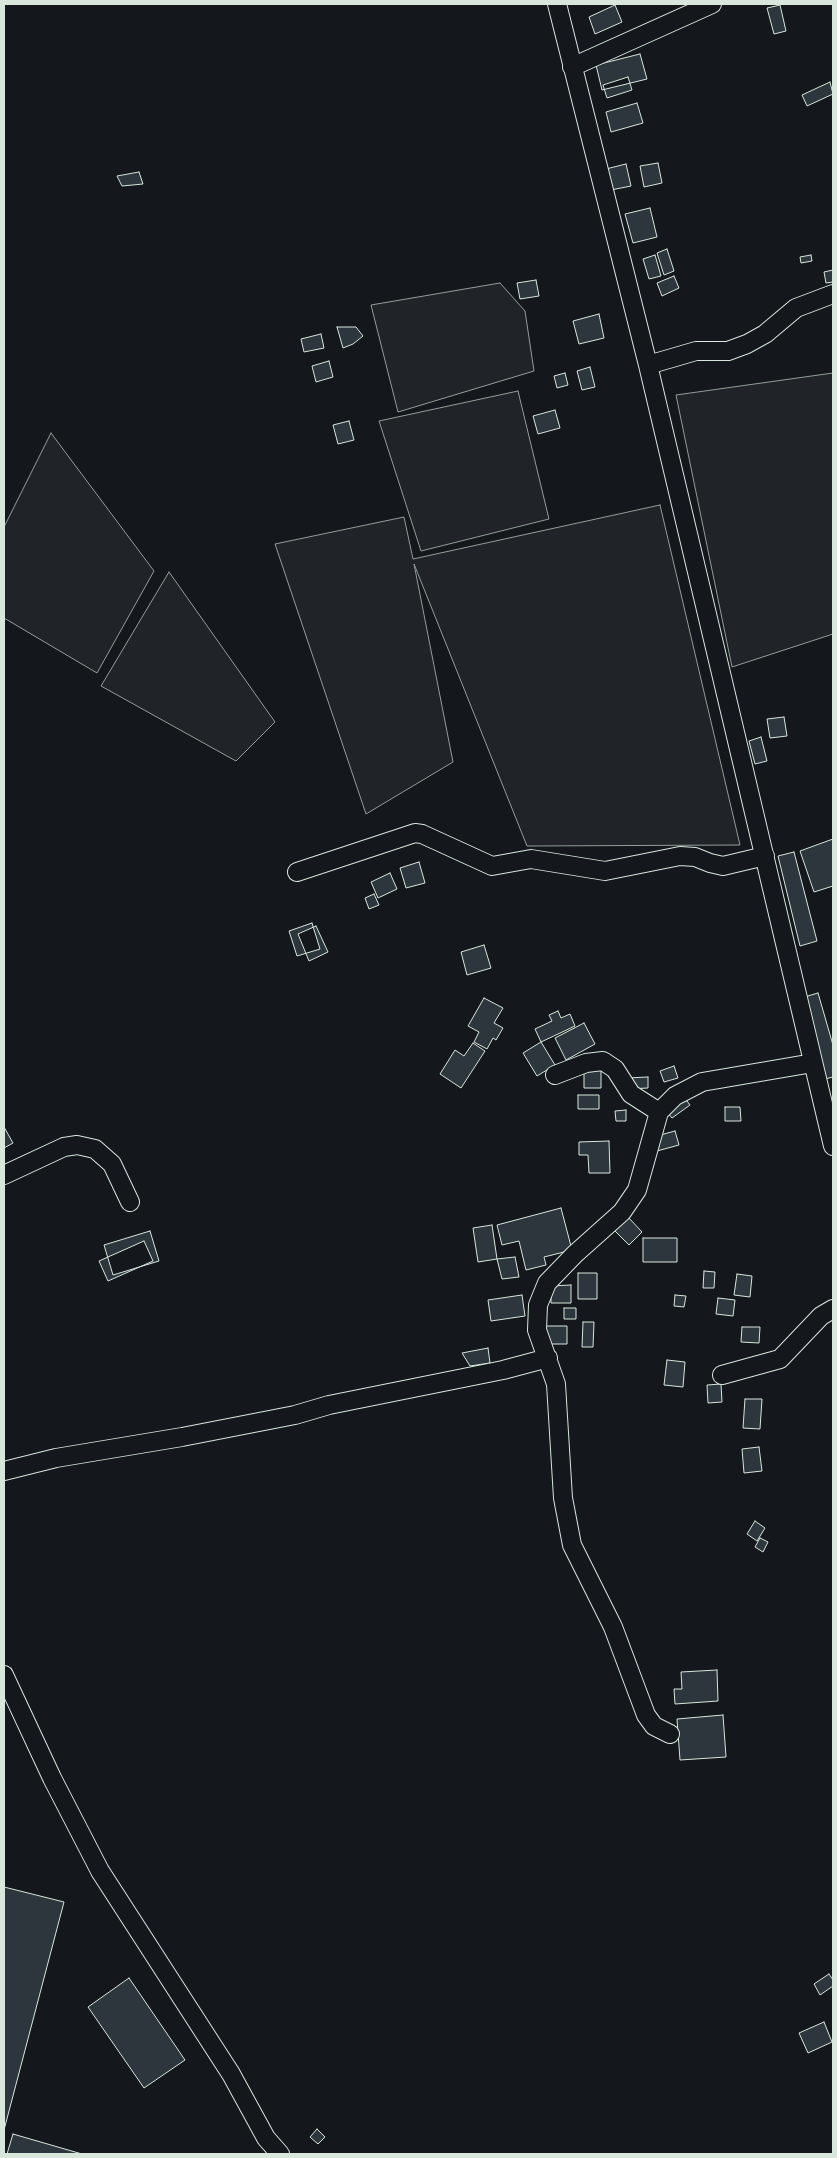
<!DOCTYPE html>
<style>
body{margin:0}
#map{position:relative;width:837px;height:2158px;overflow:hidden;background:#14181c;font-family:Montserrat,sans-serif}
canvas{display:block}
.frame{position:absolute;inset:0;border:5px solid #d8e6dc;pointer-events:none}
</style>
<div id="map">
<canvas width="837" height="2158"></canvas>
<div class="frame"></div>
</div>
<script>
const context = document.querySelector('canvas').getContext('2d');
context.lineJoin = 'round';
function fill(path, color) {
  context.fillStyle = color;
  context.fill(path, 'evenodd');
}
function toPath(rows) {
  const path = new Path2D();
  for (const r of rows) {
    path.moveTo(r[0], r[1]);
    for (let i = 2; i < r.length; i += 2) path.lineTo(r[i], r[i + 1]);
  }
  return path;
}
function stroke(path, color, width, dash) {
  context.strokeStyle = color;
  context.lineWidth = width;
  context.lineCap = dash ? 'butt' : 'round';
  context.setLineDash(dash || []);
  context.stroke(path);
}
const green = toPath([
 [500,283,525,311,534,371,398,412,371,305,500,283],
 [833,373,833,634,732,667,676,395,833,373],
 [518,391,549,519,421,551,379,421,518,391],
 [51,433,154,571,97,673,4,618,4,527,51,433],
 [660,505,740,845,527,846,414,564,453,762,366,814,275,544,404,517,413,559,660,505],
 [169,572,275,722,236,761,101,686,169,572]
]);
fill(green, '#202428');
stroke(green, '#939e99', 1);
const building = toPath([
 [615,5,622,22,595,34,589,17,615,5],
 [780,5,786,31,774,34,767,8,780,5],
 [640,54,647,79,602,90,596,65,640,54],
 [628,77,632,90,607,98,603,85,628,77],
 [830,82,833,94,807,106,802,95,830,82],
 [637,103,643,123,611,132,606,112,637,103],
 [658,163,662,183,644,187,640,166,658,163],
 [626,164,631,186,611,190,606,169,626,164],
 [139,172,143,184,122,186,117,176,139,172],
 [650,208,657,237,633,243,625,214,650,208],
 [667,249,674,271,664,275,657,253,667,249],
 [655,255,661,276,649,279,643,259,655,255],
 [811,255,812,261,801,263,800,257,811,255],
 [833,270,833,282,826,283,824,272,833,270],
 [674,276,679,288,662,296,657,283,674,276],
 [536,280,539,296,520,299,517,283,536,280],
 [599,314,604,338,579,344,573,321,599,314],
 [337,327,356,327,363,336,353,344,343,348,337,327],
 [321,334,324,348,304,352,301,339,321,334],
 [329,361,333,377,316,382,312,366,329,361],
 [590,367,595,387,582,390,577,371,590,367],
 [565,373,568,385,557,388,554,376,565,373],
 [555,410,560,428,538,434,533,416,555,410],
 [349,421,354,440,338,444,333,425,349,421],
 [784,717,787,736,770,738,767,719,784,717],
 [761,737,767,761,755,764,749,741,761,737],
 [833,839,833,886,814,892,800,851,833,839],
 [794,852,817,941,800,946,778,856,794,852],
 [419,862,425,883,406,888,400,868,419,862],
 [390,873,397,889,378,898,371,882,390,873],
 [374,894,379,905,369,909,365,898,374,894],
 [312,923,320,949,297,956,289,931,312,923],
 [316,926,328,952,309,961,298,934,316,926],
 [484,945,491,968,467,975,461,952,484,945],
 [818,993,833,1045,833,1077,825,1079,801,998,818,993],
 [484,998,503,1008,494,1023,503,1028,496,1040,493,1038,487,1049,474,1042,479,1032,468,1026,484,998],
 [558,1011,561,1018,570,1014,575,1026,541,1042,535,1029,552,1021,549,1015,558,1011],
 [584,1023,595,1044,566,1060,555,1038,584,1023],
 [541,1042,555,1065,537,1076,523,1053,541,1042],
 [473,1043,485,1051,461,1088,440,1074,455,1050,464,1056,473,1043],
 [584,1065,601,1065,601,1088,584,1088,584,1065],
 [674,1066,678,1078,664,1082,660,1071,674,1066],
 [648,1077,648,1088,628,1089,627,1078,648,1077],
 [578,1095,599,1095,599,1109,578,1109,578,1095],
 [684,1097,690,1105,672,1118,666,1111,684,1097],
 [725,1107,740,1107,741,1121,725,1121,725,1107],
 [626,1110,626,1121,616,1121,615,1111,626,1110],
 [4,1127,13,1143,4,1148,4,1127],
 [675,1131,679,1145,657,1151,653,1137,675,1131],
 [609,1141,610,1173,589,1173,588,1155,579,1155,579,1142,609,1141],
 [561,1208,572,1250,544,1257,546,1265,526,1270,519,1241,502,1245,497,1225,561,1208],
 [628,1217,642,1232,629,1245,614,1230,628,1217],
 [492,1225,497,1259,478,1262,473,1228,492,1225],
 [150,1231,159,1261,113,1275,104,1245,150,1231],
 [643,1238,677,1238,677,1262,643,1262,643,1238],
 [144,1241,153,1261,108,1281,99,1261,144,1241],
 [515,1257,519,1277,502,1279,497,1259,515,1257],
 [704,1271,715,1272,714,1288,703,1288,704,1271],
 [578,1273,597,1273,597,1299,578,1299,578,1273],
 [737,1274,752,1276,750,1297,734,1295,737,1274],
 [571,1285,571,1303,551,1303,551,1286,571,1285],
 [522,1295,525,1316,491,1321,488,1300,522,1295],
 [675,1295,686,1296,684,1307,674,1306,675,1295],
 [718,1298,735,1300,733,1316,716,1314,718,1298],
 [564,1308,576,1308,576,1319,564,1319,564,1308],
 [583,1322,594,1322,593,1347,582,1347,583,1322],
 [546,1326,567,1326,567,1344,546,1344,546,1326],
 [742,1327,760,1327,759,1343,741,1342,742,1327],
 [488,1348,490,1363,470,1366,462,1353,488,1348],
 [667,1360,685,1362,683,1387,664,1385,667,1360],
 [721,1384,722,1402,708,1403,707,1385,721,1384],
 [745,1399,762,1399,760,1429,743,1428,745,1399],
 [759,1447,762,1471,744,1473,742,1449,759,1447],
 [755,1521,765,1528,757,1541,747,1534,755,1521],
 [760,1538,768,1542,763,1552,755,1547,760,1538],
 [717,1670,718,1701,675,1704,674,1689,682,1689,681,1672,717,1670],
 [723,1715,726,1757,680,1760,677,1719,723,1715],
 [4,1887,64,1902,4,2130,4,1887],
 [829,1974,833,1980,833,1986,820,1995,814,1984,829,1974],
 [129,1978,185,2060,144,2088,88,2007,129,1978],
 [824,2022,832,2042,808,2053,799,2033,824,2022],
 [317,2129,325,2137,318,2144,310,2137,317,2129],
 [13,2134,82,2154,7,2154,13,2134]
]);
fill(building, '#2c363c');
stroke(building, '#d8e6dc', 1);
const minor = toPath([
 [557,4,648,365,833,1146],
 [572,67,712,4],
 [648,365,696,351,728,351,747,344,765,334,796,308,833,294],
 [297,872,415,833,422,834,492,866,531,859,605,871,680,856,695,857,710,863,723,866,765,856],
 [555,1075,586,1063,603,1061,615,1069,631,1094,659,1112],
 [4,1175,64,1147,77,1145,95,1149,112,1164,130,1202],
 [722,1375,780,1359,821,1316,833,1309],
 [4,1471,56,1458,182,1437,295,1415,329,1405,503,1370,548,1358],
 [4,1675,52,1778,100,1871,231,2074,266,2138,280,2154],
 [670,1734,654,1726,646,1715,613,1627,572,1545,563,1498,556,1384,537,1330,538,1305,547,1283,575,1254,622,1212,637,1190,659,1112,675,1096,702,1082,813,1063]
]);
stroke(minor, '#d8e6dc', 20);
stroke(minor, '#14181c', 18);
</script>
